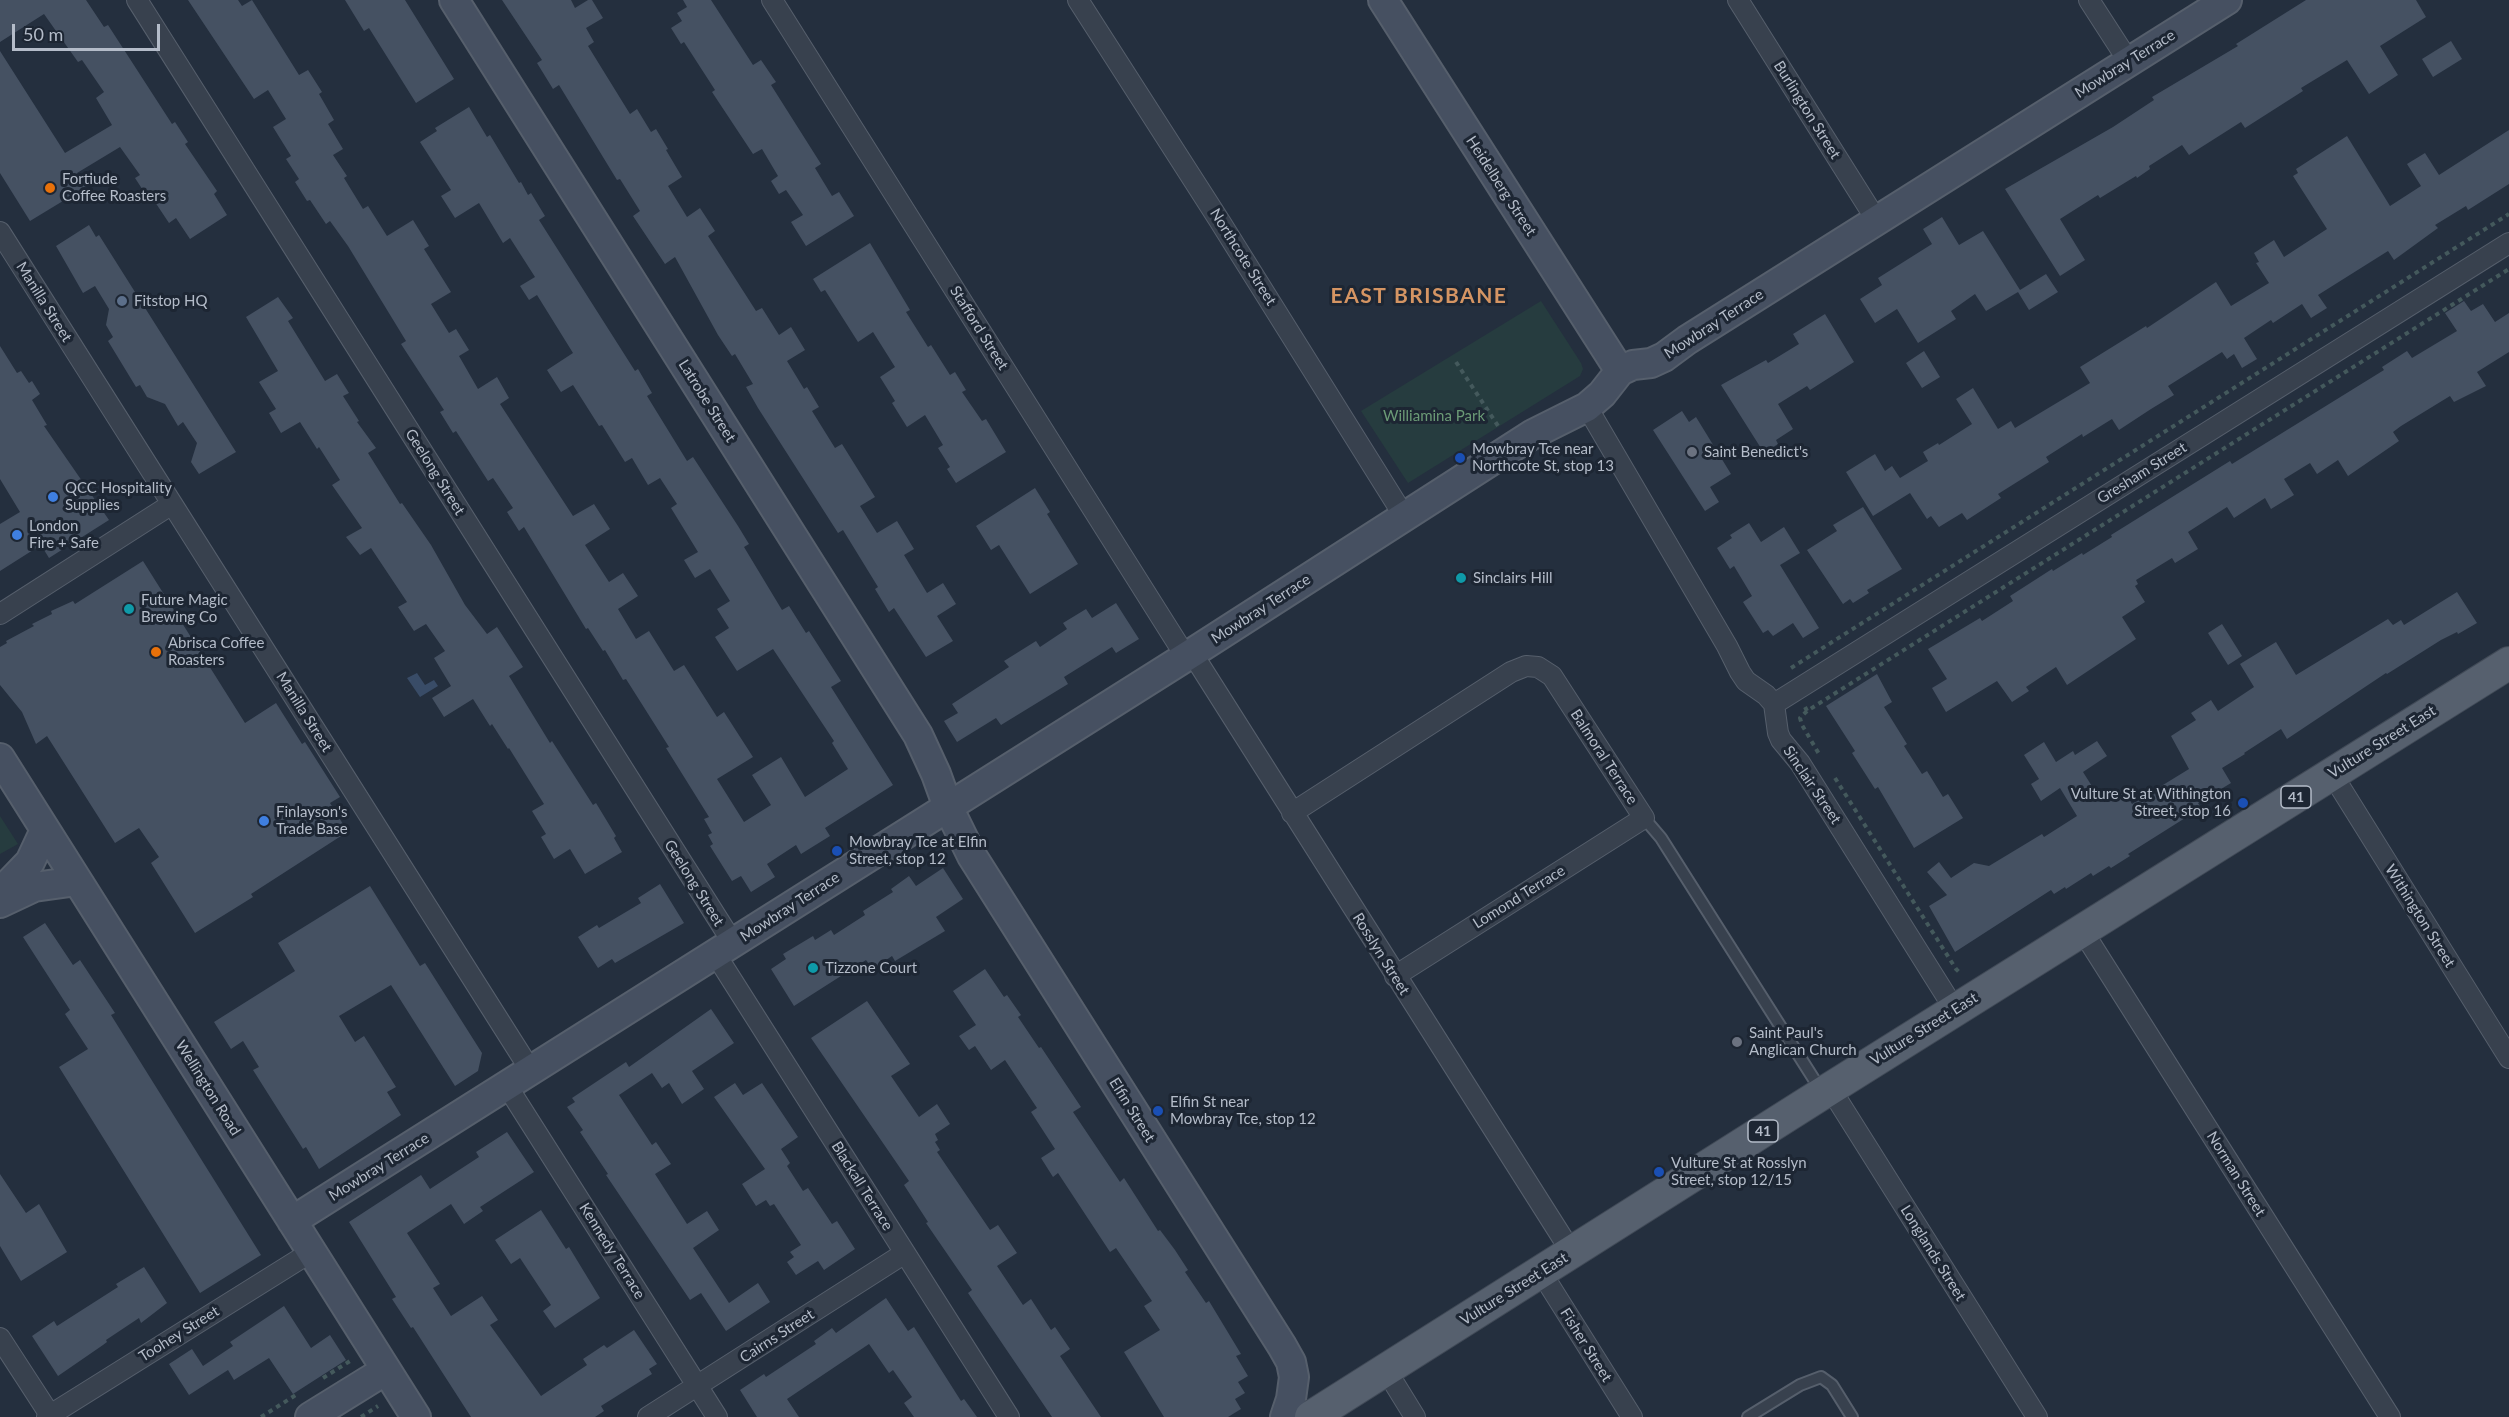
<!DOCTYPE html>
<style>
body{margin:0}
#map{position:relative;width:2509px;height:1417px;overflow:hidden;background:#242f3e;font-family:Lato,sans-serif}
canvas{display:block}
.scale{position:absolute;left:12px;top:24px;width:148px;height:27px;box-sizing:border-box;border:3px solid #b4bcc9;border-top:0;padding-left:8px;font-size:18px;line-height:21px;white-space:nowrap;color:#b4bcc9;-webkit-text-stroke:4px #1d2633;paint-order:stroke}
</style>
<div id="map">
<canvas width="2509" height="1417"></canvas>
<div class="scale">50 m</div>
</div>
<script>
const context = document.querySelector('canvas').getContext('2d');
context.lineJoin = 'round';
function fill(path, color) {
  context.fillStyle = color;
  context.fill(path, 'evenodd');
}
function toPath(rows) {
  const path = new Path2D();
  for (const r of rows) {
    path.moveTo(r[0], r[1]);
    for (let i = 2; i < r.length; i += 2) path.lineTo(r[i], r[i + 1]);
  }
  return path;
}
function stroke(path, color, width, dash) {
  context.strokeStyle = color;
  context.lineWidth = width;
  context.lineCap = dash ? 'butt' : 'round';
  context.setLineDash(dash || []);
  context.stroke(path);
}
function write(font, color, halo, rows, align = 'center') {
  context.font = font + ' Lato,sans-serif';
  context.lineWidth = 6;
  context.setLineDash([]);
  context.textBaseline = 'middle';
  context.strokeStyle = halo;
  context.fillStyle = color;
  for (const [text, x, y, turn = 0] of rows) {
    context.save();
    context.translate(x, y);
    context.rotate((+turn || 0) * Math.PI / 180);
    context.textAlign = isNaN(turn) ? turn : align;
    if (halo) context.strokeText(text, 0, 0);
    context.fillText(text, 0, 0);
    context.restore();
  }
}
fill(toPath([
 [1541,301,1581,363,1583,369,1580,376,1408,483,1361,411],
 [0,816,18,844,0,854]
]), '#263c3f');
fill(toPath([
 [417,673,425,685,434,680,438,686,420,697,407,678]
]), '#394c67');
fill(toPath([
 [0,0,86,0,104,27,108,25,172,124,175,122,188,142,185,144,217,191,214,194,227,215,190,239,176,218,169,223,151,196,148,198,135,178,140,175,120,147,77,173,86,187,30,221,0,173,0,51,65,153,112,125,96,98,104,92,82,60,78,62,44,14,0,42],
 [188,0,238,0,242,6,252,0,299,75,308,70,322,92,319,94,334,120,328,124,343,149,333,155,347,176,344,178,363,209,368,206,387,236,413,220,429,246,424,249,451,292,431,304,449,333,456,329,469,350,459,356,478,389,497,377,509,398,500,404,573,516,594,504,610,529,585,545,609,582,623,573,638,596,618,609,636,639,649,631,674,671,684,665,717,717,724,712,753,757,717,779,744,822,771,805,752,775,781,757,805,797,848,769,832,743,834,741,773,649,737,671,715,637,729,628,717,609,730,601,710,569,695,578,684,560,698,552,671,508,677,504,660,478,648,485,632,458,625,462,602,425,599,426,573,385,561,392,547,370,573,353,537,295,529,300,520,286,535,277,510,238,503,243,479,203,455,218,441,196,451,190,420,142,437,131,435,128,469,107,487,137,490,135,519,183,521,182,528,195,531,193,545,216,539,220,635,371,638,369,652,393,647,396,687,461,693,457,738,526,749,544,744,547,782,610,789,606,806,633,809,631,841,681,831,687,893,785,825,828,830,836,801,854,796,845,767,864,775,877,751,892,741,876,732,881,710,846,713,844,708,835,712,833,704,819,709,817,666,748,669,747,626,679,623,680,605,650,603,651,588,628,586,629,524,527,519,531,507,512,513,508,493,478,488,481,456,431,453,433,440,412,444,410,401,344,406,341,348,246,330,221,326,224,310,200,307,201,295,182,299,179,286,159,291,156,273,127,286,119,268,90,254,99],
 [345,0,405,0,454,79,416,103,369,28,364,31],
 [502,0,571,0,575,8,588,0,592,0,603,18,586,28,594,42,588,46,630,114,637,109,651,132,656,129,668,149,666,150,682,177,668,186,687,217,700,208,715,231,708,236,756,311,762,308,779,335,791,327,805,350,787,361,804,389,807,387,819,407,812,411,835,448,842,444,875,497,860,506,877,533,897,521,914,549,904,555,927,593,943,583,956,604,937,616,953,641,926,657,894,608,889,612,875,589,878,587,843,530,838,533,758,408,746,387,753,384,735,354,732,356,718,335,675,257,665,264,633,216,640,211,620,179,617,180,559,85,553,89,537,63,542,60],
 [683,0,711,0,753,65,761,60,776,82,771,85,821,164,815,168,832,196,839,192,854,216,806,246,791,222,803,215,786,190,779,194,771,181,778,176,762,149,753,154,712,92,715,90,684,42,681,44,671,28,682,21,677,13,687,7],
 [2306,0,2416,0,2426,17,2380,46,2398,75,2369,94,2347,60,2301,88,2303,91,2245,128,2241,122,2189,155,2182,145,2149,166,2150,169,2137,178,2136,176,2100,198,2098,195,2060,219,2085,260,2060,276,2005,189,2113,127,2154,100,2152,97,2238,46,2236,44],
 [2451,41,2462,59,2433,77,2422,59],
 [2509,130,2509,184,2468,210,2466,206,2435,225,2438,228,2394,260,2388,251,2318,295,2327,308,2311,318,2302,304,2273,323,2271,320,2244,338,2257,359,2242,368,2234,354,2227,359,2222,352,2168,386,2174,395,2151,409,2119,430,2112,419,2083,437,2082,434,2046,457,2049,462,1998,494,2001,498,1967,520,1962,513,1939,527,1931,516,1927,519,1910,493,1873,516,1846,472,1875,454,1885,471,1892,466,1900,478,1928,461,1923,452,1938,443,1939,445,1972,424,1956,399,1973,388,1998,429,2011,421,2015,428,2090,383,2080,367,2146,326,2147,328,2216,282,2231,306,2269,283,2256,263,2259,262,2254,253,2274,240,2284,257,2327,229,2293,176,2298,173,2296,169,2347,136,2390,206,2421,186,2407,164,2425,153,2439,175],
 [1942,217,1959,245,1983,231,2020,290,2046,274,2058,292,2029,310,2018,292,1986,311,1975,294,1951,311,1956,319,1918,343,1897,309,1875,323,1860,299,1882,285,1878,278,1932,244,1923,229],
 [89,225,96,237,99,235,236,452,199,474,191,462,197,443,183,422,178,426,165,404,147,397,140,385,136,387,108,341,113,337,106,325,109,309,95,286,83,293,56,246],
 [870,243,910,310,906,312,928,347,931,345,950,375,955,372,966,390,962,392,982,421,986,419,1006,452,956,483,947,469,950,467,938,448,943,445,925,415,907,427,892,403,895,401,880,377,895,367,873,332,858,342,825,290,821,292,813,279],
 [278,297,293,318,288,321,325,381,337,374,349,393,343,396,359,421,357,422,376,448,368,453,400,504,402,503,431,545,465,605,487,634,497,627,523,667,509,676,550,743,552,741,593,805,596,803,616,836,614,838,622,852,585,874,570,849,554,859,541,837,546,834,532,811,544,804,509,748,508,749,492,724,490,726,473,699,444,717,432,698,451,686,434,658,445,651,426,624,414,631,398,607,407,602,371,548,360,555,346,537,362,528,332,485,340,480,319,447,317,449,300,422,281,433,269,413,276,409,259,382,278,371,246,317],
 [2464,301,2471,311,2483,304,2495,322,2509,313,2509,352,2477,372,2486,386,2454,402,2450,396,2401,426,2393,432,2399,441,2348,476,2338,460,2317,474,2310,463,2284,479,2294,495,2271,509,2265,498,2234,518,2227,507,2188,532,2198,549,2175,563,2172,558,2136,580,2138,584,2135,586,2145,602,2122,617,2136,639,2067,685,2056,667,2026,687,2029,691,2012,702,1997,681,1946,712,1932,688,1947,679,1928,649,1980,618,1982,621,2013,601,2010,596,2052,569,2053,571,2082,553,2083,555,2112,537,2111,535,2230,461,2232,464,2384,370,2382,367,2407,351,2412,358,2457,331,2445,313],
 [1825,314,1854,362,1810,390,1807,386,1778,404,1793,429,1776,440,1778,444,1764,453,1721,385,1766,360,1768,363,1799,344,1793,334],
 [0,346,17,373,21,371,29,383,32,381,40,394,32,400,47,425,44,426,109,520,49,558,41,545,0,571,0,524,20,512,0,479],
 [1924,351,1940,377,1922,388,1906,363],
 [1682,411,1689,422,1696,417,1731,474,1710,487,1719,502,1705,511,1653,430],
 [1035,488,1050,512,1047,514,1078,564,1030,594,999,545,991,550,976,526],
 [1863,507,1902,569,1867,590,1869,593,1853,603,1850,599,1843,604,1807,550,1837,531,1833,525],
 [1749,523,1761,542,1784,527,1800,553,1780,565,1819,628,1803,638,1793,623,1773,636,1768,630,1763,633,1743,602,1752,596,1734,566,1730,569,1717,548,1732,538,1730,535],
 [143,561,245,723,276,703,302,744,305,742,340,797,330,803,346,829,339,834,341,836,251,894,253,897,195,933,151,863,159,857,139,828,115,843,47,736,36,744,22,712,0,685,0,647,7,643,6,641,34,626,32,624,52,614,51,611,73,601,75,604],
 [2457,592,2477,623,2458,634,2457,632,2441,640,2387,674,2386,673,2287,739,2281,729,2244,753,2245,754,2222,768,2231,783,2198,803,2201,808,2128,854,2130,856,2111,868,2109,866,2093,876,2091,873,2066,889,2065,887,2054,894,2051,890,1955,952,1929,906,1947,895,1927,872,1939,862,1951,878,1974,863,1989,866,2042,834,2044,837,2077,816,2060,788,2041,801,2031,784,2039,779,2024,755,2044,742,2056,762,2073,751,2075,755,2097,741,2107,756,2083,772,2102,802,2123,789,2132,804,2189,769,2171,736,2196,720,2191,713,2211,700,2218,711,2254,687,2240,664,2276,642,2296,675,2388,619,2393,625,2401,620,2404,625],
 [1116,603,1139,639,1116,653,1112,647,1064,677,1068,684,1001,725,996,718,957,742,944,721,958,713,952,704,1009,667,1004,661,1036,641,1040,647,1067,629,1063,623,1086,609,1092,618],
 [2222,624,2242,656,2228,665,2208,633],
 [1877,674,1892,702,1884,707,1907,744,1904,746,1922,774,1927,771,1943,797,1948,794,1963,818,1914,848,1878,787,1875,789,1852,753,1855,751,1826,706],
 [943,868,963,899,936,917,945,931,895,961,892,956,873,969,866,960,794,1006,771,969,786,959,783,954,813,936,815,940,831,930,834,935,865,915,863,911,893,892,891,889,909,876,916,886],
 [660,884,684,923,615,963,612,959,598,968,578,937,597,925,599,928,641,903,638,898],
 [370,886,420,966,425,963,482,1053,478,1071,455,1086,391,985,339,1016,355,1042,364,1036,396,1087,387,1092,401,1115,319,1169,306,1147,303,1149,253,1070,259,1067,243,1041,231,1049,214,1022,295,971,278,943],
 [45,923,73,965,80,960,115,1013,111,1015,261,1255,200,1293,59,1067,88,1049,65,1014,70,1010,23,937],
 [985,969,1004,997,1007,995,1021,1015,1018,1017,1039,1048,1041,1047,1081,1107,1073,1112,1120,1182,1124,1178,1158,1231,1160,1230,1175,1250,1188,1270,1185,1272,1206,1303,1209,1301,1241,1354,1236,1356,1248,1376,1238,1382,1245,1393,1235,1399,1241,1409,1228,1417,1164,1417,1124,1352,1160,1330,1144,1306,1152,1301,1116,1248,1110,1252,1058,1173,1053,1177,1041,1158,1055,1149,1031,1112,1037,1108,1005,1060,991,1070,975,1046,969,1050,959,1036,976,1025,953,991],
 [867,1001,910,1064,891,1076,919,1117,937,1104,950,1124,935,1134,938,1140,935,1142,940,1150,937,1152,990,1230,998,1225,1017,1253,997,1266,1023,1305,1031,1299,1051,1330,1055,1327,1070,1349,1060,1356,1101,1417,1052,1417,968,1293,972,1290,926,1223,928,1222,904,1185,909,1181,811,1038],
 [711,1009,734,1043,692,1071,704,1089,682,1104,669,1083,662,1088,652,1073,619,1095,652,1145,656,1142,671,1164,655,1174,687,1224,707,1211,719,1230,693,1248,729,1303,758,1283,770,1302,726,1331,701,1293,690,1300,606,1175,608,1174,580,1132,583,1130,567,1107,575,1102,572,1098,626,1062,629,1067],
 [735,1083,743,1095,762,1083,798,1137,781,1149,790,1163,787,1166,803,1191,808,1188,832,1224,837,1221,855,1249,824,1270,818,1261,796,1275,787,1262,794,1257,790,1252,801,1245,774,1204,770,1206,766,1200,756,1206,742,1184,765,1169,714,1097],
 [507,1132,534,1172,480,1207,483,1211,464,1224,451,1204,407,1233,440,1284,433,1288,451,1316,482,1296,498,1320,490,1325,541,1396,587,1365,583,1359,604,1345,607,1348,634,1330,657,1364,649,1369,652,1374,601,1406,604,1411,595,1417,471,1417,413,1327,411,1328,392,1299,396,1297,349,1222,421,1175,430,1189,479,1157,476,1152],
 [0,1174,26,1213,39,1204,67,1252,21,1281,0,1246],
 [541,1210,566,1249,569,1247,600,1298,555,1328,543,1311,551,1305,520,1258,511,1264,495,1240],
 [144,1267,167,1303,141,1323,139,1318,106,1340,107,1342,103,1345,58,1376,32,1336,54,1321,57,1326,118,1287,116,1284],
 [886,1298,908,1331,914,1327,961,1401,964,1399,977,1417,914,1417,904,1403,912,1397,893,1370,889,1373,869,1344,787,1399,799,1417,757,1417,740,1390,764,1374,766,1377,816,1344,814,1341,832,1328,836,1333],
 [284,1306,311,1348,330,1335,346,1360,293,1394,269,1358,234,1380,228,1370,189,1395,169,1364,192,1349,203,1366,233,1346,230,1342]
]), '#455162');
const lane = toPath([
 [1644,818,1661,838,1822,1092],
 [1748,1417,1800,1385,1821,1377,1832,1385,1852,1417]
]);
const street = toPath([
 [137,0,733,943],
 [772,0,1186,657],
 [1078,0,1219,220,1404,516],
 [1738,0,1877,221],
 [2089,0,2129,62],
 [0,232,531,1071],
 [1587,407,1727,646,1740,672,1746,681,1766,695,1774,704,1778,733,1781,740,1800,763,1955,1010],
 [0,614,172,504],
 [1192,653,1572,1253],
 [1774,704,2509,243],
 [2332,774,2509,1058],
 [1292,813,1511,672,1526,666,1538,667,1552,676,1644,818,1395,976],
 [2082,930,2390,1417],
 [716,955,1009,1417],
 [507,1086,717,1417],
 [1830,1088,2037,1417],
 [1541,1272,1632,1417],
 [0,1338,50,1415],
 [1386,1370,1415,1417],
 [47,1417,311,1252],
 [648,1417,905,1253]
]);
const secondary = toPath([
 [454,0,918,735,936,774,948,807,972,856,1282,1346,1291,1362,1294,1377,1291,1399,1285,1417],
 [1383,0,1620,371],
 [0,758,416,1417],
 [0,893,30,862,45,830],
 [0,903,34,887,77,881],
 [292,1221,1192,653,1533,434,1587,407,1602,394,1620,371,1633,365,1651,363,1664,357,1687,340,2227,0],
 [310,1417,386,1370]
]);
const primary = toPath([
 [1311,1417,1823,1093,2509,663]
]);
stroke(lane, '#565f6c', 14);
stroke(street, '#565f6c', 22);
stroke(secondary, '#565f6c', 32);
stroke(primary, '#414a57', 34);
stroke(toPath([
 [1456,362,1500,429],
 [1791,668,2509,214],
 [1805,707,1807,711,2509,269],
 [1807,711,1800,718,1802,725,1819,754],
 [1835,778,1956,969,1961,974],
 [323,1378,350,1361],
 [261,1417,299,1393],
 [361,1417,378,1406]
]), '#44595c', 4, [4.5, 4.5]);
stroke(lane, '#38414e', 10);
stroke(street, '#38414e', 20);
stroke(secondary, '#465061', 28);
stroke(primary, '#56606e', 32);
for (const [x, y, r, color] of [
 [50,188,6,"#e8710a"],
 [122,301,6,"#5c6f8a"],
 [1692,452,6,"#6b7280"],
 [1460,458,6,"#1a4fb4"],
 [53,497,6,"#3f7fe0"],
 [17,535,6,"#3f7fe0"],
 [1461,578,6,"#0f9aa8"],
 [129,609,6,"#0f9aa8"],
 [156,652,6,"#e8710a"],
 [2243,803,6,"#1a4fb4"],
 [264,821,6,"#3f7fe0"],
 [837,851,6,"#1a4fb4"],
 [813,968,6,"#0f9aa8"],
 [1737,1042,6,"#6b7280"],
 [1158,1111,6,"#1a4fb4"],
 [1659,1172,6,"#1a4fb4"]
]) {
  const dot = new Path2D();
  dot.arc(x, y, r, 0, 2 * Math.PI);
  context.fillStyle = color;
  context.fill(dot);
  stroke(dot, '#1d2633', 2);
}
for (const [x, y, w] of [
 [2296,797,30],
 [1763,1131,30]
]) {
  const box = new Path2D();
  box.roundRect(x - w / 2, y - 11, w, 22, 4.5);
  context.fillStyle = '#1d2633';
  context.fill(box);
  stroke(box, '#b4bcc9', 1.5);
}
write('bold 14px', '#b4bcc9', null, [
 ["41",2296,797],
 ["41",1763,1131]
]);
write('15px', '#b4bcc9', '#1d2633', [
 ["Mowbray Terrace",2125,64,-32],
 ["Burlington Street",1807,110,58],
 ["Heidelberg Street",1501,186,57],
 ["Northcote Street",1243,257,58],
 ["Manilla Street",44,302,58],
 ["Mowbray Terrace",1714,324,-33],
 ["Stafford Street",979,328,58],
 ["Latrobe Street",707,401,58],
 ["Geelong Street",435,472,58],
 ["Gresham Street",2142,473,-32],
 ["Mowbray Terrace",1261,609,-33],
 ["Manilla Street",304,712,58],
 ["Vulture Street East",2382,742,-32],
 ["Balmoral Terrace",1604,757,57],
 ["Sinclair Street",1812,785,56],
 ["Geelong Street",694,883,58],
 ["Lomond Terrace",1519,897,-32],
 ["Mowbray Terrace",790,907,-33],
 ["Withington Street",2420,916,58],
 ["Rosslyn Street",1381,954,58],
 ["Vulture Street East",1924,1029,-32],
 ["Wellington Road",208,1088,58],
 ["Elfin Street",1132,1110,58],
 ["Mowbray Terrace",379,1167,-32],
 ["Norman Street",2236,1174,58],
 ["Blackall Terrace",862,1186,58],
 ["Kennedy Terrace",612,1251,58],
 ["Longlands Street",1933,1253,58],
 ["Vulture Street East",1514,1289,-32],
 ["Toohey Street",179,1334,-32],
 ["Cairns Street",777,1336,-33],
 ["Fisher Street",1586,1345,58]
]);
write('15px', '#b4bcc9', '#1d2633', [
 ["Fortiude",62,179],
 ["Coffee Roasters",62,196],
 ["Fitstop HQ",134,301],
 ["Mowbray Tce near",1472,449],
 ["Northcote St, stop 13",1472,466],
 ["Saint Benedict's",1704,452],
 ["QCC Hospitality",65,488],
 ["Supplies",65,505],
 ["London",29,526],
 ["Fire + Safe",29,543],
 ["Sinclairs Hill",1473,578],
 ["Future Magic",141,600],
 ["Brewing Co",141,617],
 ["Abrisca Coffee",168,643],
 ["Roasters",168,660],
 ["Vulture St at Withington",2231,794,"right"],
 ["Street, stop 16",2231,811,"right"],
 ["Finlayson's",276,812],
 ["Trade Base",276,829],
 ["Mowbray Tce at Elfin",849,842],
 ["Street, stop 12",849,859],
 ["Tizzone Court",825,968],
 ["Saint Paul's",1749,1033],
 ["Anglican Church",1749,1050],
 ["Elfin St near",1170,1102],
 ["Mowbray Tce, stop 12",1170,1119],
 ["Vulture St at Rosslyn",1671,1163],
 ["Street, stop 12/15",1671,1180]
], 'left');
write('15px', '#6b9a76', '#1d2633', [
 ["Williamina Park",1434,416]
]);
context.letterSpacing = '1.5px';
write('bold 21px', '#d59563', '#1d2633', [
 ["EAST BRISBANE",1419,296]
]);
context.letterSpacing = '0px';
</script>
